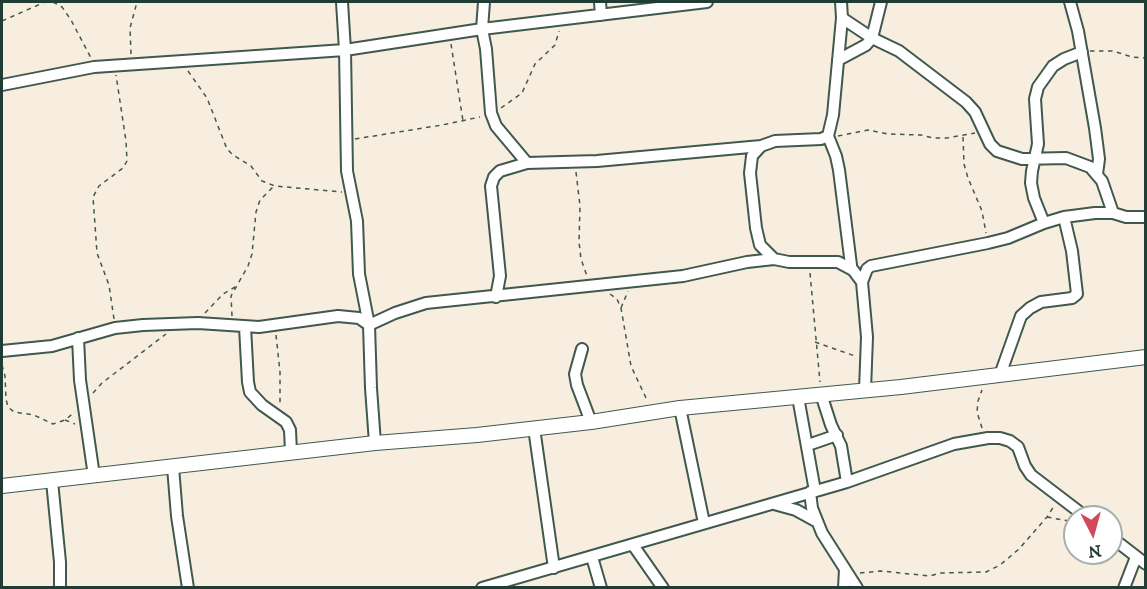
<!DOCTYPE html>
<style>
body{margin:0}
#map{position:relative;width:1147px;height:589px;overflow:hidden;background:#f8eedf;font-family:"IM FELL DW Pica",serif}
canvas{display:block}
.frame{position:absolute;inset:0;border:3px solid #1f3d34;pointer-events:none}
.north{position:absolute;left:1063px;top:505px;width:60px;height:60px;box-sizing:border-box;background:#fff;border:2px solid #a5b1ae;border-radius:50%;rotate:174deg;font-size:16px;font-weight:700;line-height:24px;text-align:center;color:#1f3d34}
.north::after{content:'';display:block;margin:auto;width:21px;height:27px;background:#d1495b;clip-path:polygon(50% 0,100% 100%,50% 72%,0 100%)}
</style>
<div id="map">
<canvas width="1147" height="589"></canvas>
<div class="frame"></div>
<div class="north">N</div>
</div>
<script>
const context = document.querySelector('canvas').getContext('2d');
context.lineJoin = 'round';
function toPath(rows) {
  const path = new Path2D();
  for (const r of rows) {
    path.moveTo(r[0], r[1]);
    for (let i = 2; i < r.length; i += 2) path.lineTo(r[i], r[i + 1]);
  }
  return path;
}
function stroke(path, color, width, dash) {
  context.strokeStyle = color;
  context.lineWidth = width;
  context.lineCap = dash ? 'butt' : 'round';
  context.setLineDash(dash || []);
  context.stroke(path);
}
const minor = toPath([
 [342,2,345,50,347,171,357,221,359,274,369,325,371,388,375,443],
 [484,2,482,29,486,49,491,113,496,126,527,163],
 [600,2,601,15],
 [1070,2,1078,31,1095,128,1099,159,1097,174],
 [842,18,872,38,899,51,966,102,975,112,990,144,997,151,1022,159,1066,158,1090,167,1102,181,1113,213],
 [838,60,866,45,872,38,881,2],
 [2,85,94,67,345,50,482,29,707,2],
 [828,136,836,156,839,170,851,265],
 [1044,223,1034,198,1031,183,1032,171,1038,144,1035,99,1038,87,1053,66,1064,59,1082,52],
 [774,259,760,245,756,228,750,173,752,156,761,146,775,141,821,139,828,136,833,115,842,18,841,2],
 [862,282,867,269,871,266,988,243,1008,238,1044,223,1064,217,1095,213,1113,213,1126,217,1146,217],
 [496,297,500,276,491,186,494,177,500,171,527,163,597,161,761,146],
 [245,327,248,382,250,392,262,405,286,422,290,430,291,452],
 [78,338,80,380,94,476],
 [582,349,575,374,577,385,591,422],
 [2,351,52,346,115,328,143,325,198,323,259,327,338,316,359,318,369,325,395,313,426,303,683,276,747,262,774,259,789,262,838,262,853,270,862,282,867,337,865,390],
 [1000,375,1021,316,1030,308,1041,302,1072,298,1077,294,1072,251,1064,217],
 [821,394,831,425,841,446,847,482],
 [798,397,815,491],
 [680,408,704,523],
 [534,428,554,568],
 [808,445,837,435],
 [173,467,177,516,188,588],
 [52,481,60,562,60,588],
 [810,492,812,508,822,533,857,588],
 [774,504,796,510,816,521],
 [1111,537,1146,564],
 [633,545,663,588],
 [592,557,601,588],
 [482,588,847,482,954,444,988,438,1000,438,1010,441,1018,447,1025,466,1031,475,1086,517],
 [844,588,845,569],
 [1124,588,1136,557]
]);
const tertiary = toPath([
 [2,486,375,443,477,435,591,422,680,408,901,387,1146,357]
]);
stroke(minor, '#40584e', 14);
stroke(tertiary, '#40584e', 16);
stroke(toPath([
 [53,2,62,7,71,20,91,58],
 [2,21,45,2],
 [451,44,463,121],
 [1090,51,1113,51,1132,57,1146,58],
 [131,54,130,28,137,2],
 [188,71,207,98,227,149,233,155,251,166,262,181,275,186,342,192],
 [501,108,522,93,535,64,555,45,559,31],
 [838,136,868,130,888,134,921,135,933,138,947,138,975,133],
 [963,137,964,164,968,178,982,211,986,233],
 [355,139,442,125,480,117],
 [576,172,580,206,579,242,581,259,587,276],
 [810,273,820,382],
 [610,294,617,299,621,308,631,366,647,400],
 [621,308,628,291],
 [205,313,223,294,235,287],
 [232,316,231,296,248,266,252,254,256,212,260,200,274,186],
 [114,319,109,285,97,253,93,197,99,186,123,168,127,161,126,141,116,75],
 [276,335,280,372,280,405],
 [815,342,855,356],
 [2,365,5,376,6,399,8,407,14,412,34,415,53,424,65,420,75,412],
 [93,393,102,383,166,334],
 [65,420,75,424],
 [982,428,977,412,978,401,982,390],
 [1047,517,1074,522],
 [860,573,881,571,930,576,940,573,986,572,1000,565,1019,549,1047,517,1054,506]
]), '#40584e', 1.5, [4.5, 4.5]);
stroke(minor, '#fff', 10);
stroke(tertiary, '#fff', 14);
</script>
